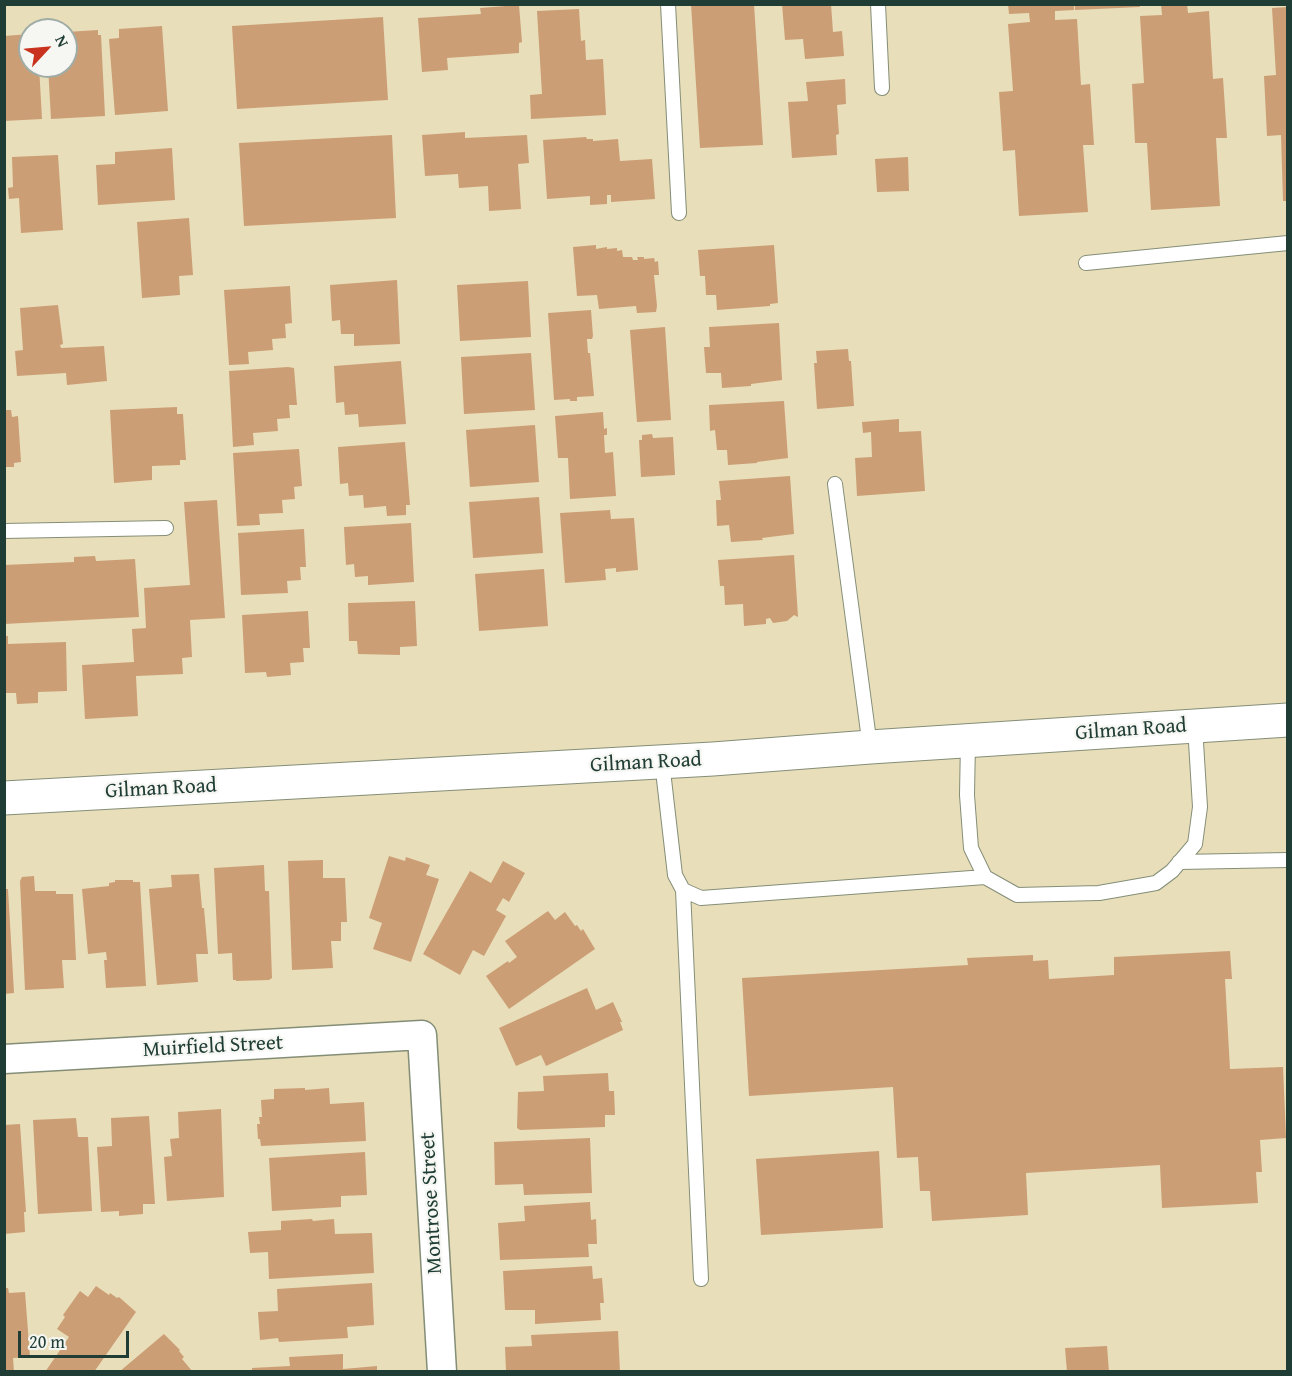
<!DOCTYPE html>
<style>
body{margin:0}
#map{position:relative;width:1292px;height:1376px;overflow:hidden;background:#e9deba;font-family:"Gentium Book Plus",serif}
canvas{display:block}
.frame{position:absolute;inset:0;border:6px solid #1f3d34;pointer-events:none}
.north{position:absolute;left:18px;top:18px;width:60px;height:60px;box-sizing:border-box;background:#f6f6f2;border:2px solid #a0aca6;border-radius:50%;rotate:64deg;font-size:16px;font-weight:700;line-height:24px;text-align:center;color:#1f3d34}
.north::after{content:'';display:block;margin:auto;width:21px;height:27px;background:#c8321e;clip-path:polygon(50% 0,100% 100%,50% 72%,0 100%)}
.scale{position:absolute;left:18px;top:1331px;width:111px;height:27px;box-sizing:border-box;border:3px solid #1f3d34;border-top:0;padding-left:8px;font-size:18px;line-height:21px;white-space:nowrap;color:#1f3d34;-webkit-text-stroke:4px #f6f6f2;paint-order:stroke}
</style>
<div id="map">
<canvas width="1292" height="1376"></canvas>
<div class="frame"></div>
<div class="north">N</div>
<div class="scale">20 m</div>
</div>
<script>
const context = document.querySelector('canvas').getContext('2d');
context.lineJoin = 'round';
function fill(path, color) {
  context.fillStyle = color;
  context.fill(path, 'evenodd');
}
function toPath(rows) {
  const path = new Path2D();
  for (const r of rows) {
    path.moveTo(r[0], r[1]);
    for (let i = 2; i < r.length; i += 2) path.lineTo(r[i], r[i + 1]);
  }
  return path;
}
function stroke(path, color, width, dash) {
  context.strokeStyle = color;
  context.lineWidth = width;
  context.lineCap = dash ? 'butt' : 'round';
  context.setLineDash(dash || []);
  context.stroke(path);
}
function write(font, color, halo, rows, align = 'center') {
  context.font = font + ' "Gentium Book Plus",serif';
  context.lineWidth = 4.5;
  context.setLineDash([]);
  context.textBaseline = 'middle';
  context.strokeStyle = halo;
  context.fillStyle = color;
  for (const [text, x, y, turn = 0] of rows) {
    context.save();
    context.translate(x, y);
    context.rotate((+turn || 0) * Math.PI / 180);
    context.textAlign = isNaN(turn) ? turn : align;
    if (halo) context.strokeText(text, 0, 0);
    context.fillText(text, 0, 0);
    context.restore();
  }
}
fill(toPath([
 [691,4,754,4,763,145,700,148],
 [782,4,831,4,833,32,842,31,844,56,805,59,803,39,785,40],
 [1008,4,1074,4,1074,10,1055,11,1055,20,1077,19,1081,85,1090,84,1094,145,1083,145,1088,212,1019,216,1015,150,1003,151,999,92,1013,91,1008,24,1030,22,1029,13,1009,14],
 [1075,4,1140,4,1140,7,1075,10],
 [1161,4,1187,4,1188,13,1209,11,1213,79,1223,78,1227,138,1216,138,1220,206,1151,210,1147,143,1135,143,1132,84,1144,83,1140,16,1162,15],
 [519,5,522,42,519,43,519,53,447,58,448,70,422,72,418,18,481,14,480,8],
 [1288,7,1288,201,1283,201,1281,135,1267,136,1264,76,1276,75,1272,8],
 [579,9,581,41,585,40,586,60,603,59,606,115,531,119,530,95,542,94,537,11],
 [383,17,388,100,237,109,232,26],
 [162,26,168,111,115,115,109,39,119,38,119,29],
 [98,30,98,35,101,35,105,116,51,119,48,66,66,66,66,32],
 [30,34,30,66,39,66,42,119,4,121,4,36],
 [845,79,846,104,837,105,839,134,836,135,837,155,792,158,788,102,808,101,806,82],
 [465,132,465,138,527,135,529,163,518,164,521,209,489,211,488,186,459,188,458,174,425,176,422,135],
 [392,135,396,218,244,226,239,143],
 [586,137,587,139,593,139,593,141,618,139,620,161,652,159,655,199,611,202,611,195,607,195,607,204,590,205,590,196,547,199,543,140],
 [172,148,175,200,98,205,96,165,115,164,115,152],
 [58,155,63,230,21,233,19,198,9,199,8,188,13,187,12,157],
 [908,157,909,191,877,192,875,159],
 [189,218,193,275,179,276,180,295,142,298,137,222],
 [596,245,596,249,607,247,607,249,617,248,617,251,622,250,623,257,632,257,633,260,638,260,637,257,644,257,644,259,654,258,655,262,658,261,659,275,654,275,657,306,656,312,637,313,636,306,599,309,597,295,577,296,573,247],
 [774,245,778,303,770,304,770,306,717,310,716,295,706,295,705,276,700,276,698,250],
 [397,280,400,344,354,346,354,334,341,334,340,320,332,321,330,285],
 [528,281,531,337,460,341,457,285],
 [290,286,292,323,285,324,286,338,272,339,273,350,248,352,249,364,229,365,224,290],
 [58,305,63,344,60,345,61,348,104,346,107,381,67,385,66,373,17,376,15,351,23,350,20,308],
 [591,310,593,336,592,339,587,339,588,353,590,353,594,396,577,397,577,401,570,401,570,399,554,400,548,313],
 [779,323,782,380,751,384,751,386,722,388,721,373,706,373,704,347,710,347,709,327],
 [665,327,671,420,637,422,630,330],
 [848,349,849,361,851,361,854,406,817,409,814,363,817,363,816,351],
 [531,353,535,410,464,414,461,357],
 [401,361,406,424,359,427,358,414,345,415,344,402,336,403,334,366],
 [288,367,294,368,297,405,289,405,290,418,277,419,278,431,253,433,254,445,233,447,229,371],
 [784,401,788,458,757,462,757,463,728,465,727,450,717,450,715,430,710,431,709,405],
 [177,407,177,414,183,414,186,460,180,460,180,465,152,466,152,480,114,483,110,410],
 [4,410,11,410,12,417,18,416,21,462,14,463,14,467,4,467],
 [603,412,604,429,607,428,607,435,604,435,605,453,613,452,616,496,570,499,568,458,558,458,555,416],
 [899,419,899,432,921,431,925,491,857,496,855,458,872,457,871,432,863,433,862,422],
 [535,425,539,482,470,487,466,430],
 [652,434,653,438,673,437,675,475,641,477,639,440,642,440,642,435],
 [405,442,410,505,406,505,406,515,387,516,386,506,364,508,363,495,349,496,348,483,340,484,338,447],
 [299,449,302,486,294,487,295,499,282,500,283,513,259,514,260,525,237,526,233,453],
 [790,476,794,534,762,538,763,540,731,542,729,525,717,526,716,500,721,500,719,481],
 [539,497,543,553,473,558,469,502],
 [217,500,225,618,190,620,192,657,182,658,183,674,136,676,138,716,85,719,82,665,134,662,132,629,146,628,144,588,190,585,184,502],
 [610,510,611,519,634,518,638,570,616,572,616,568,605,569,606,580,565,583,560,513],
 [411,523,414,582,368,585,368,576,355,577,354,564,346,565,344,527],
 [304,529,306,567,300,567,301,580,287,581,288,593,241,595,238,533],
 [794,555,798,617,794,615,787,621,773,623,770,618,766,619,766,624,744,626,743,604,725,605,724,586,720,586,718,560],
 [95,556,96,561,135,559,139,617,4,624,4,565,74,562,74,557],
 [544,569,548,626,479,631,475,574],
 [415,601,417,646,400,647,400,655,358,654,357,641,349,641,348,603],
 [308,611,310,648,303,648,304,662,290,663,291,675,267,677,266,672,245,673,242,615],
 [4,636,8,636,8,644,66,642,67,691,38,692,38,703,17,704,16,693,4,693],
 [389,856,405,861,406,857,430,865,426,875,439,879,411,962,373,949,382,923,369,918],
 [323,860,323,878,345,878,347,922,341,922,341,941,331,941,333,968,292,970,288,861],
 [503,861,525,873,509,902,503,898,496,910,506,916,484,956,473,950,460,975,423,954,470,871,491,883],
 [264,865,265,891,269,891,272,978,269,980,236,981,236,980,233,980,232,953,218,954,214,868],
 [199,874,202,908,204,908,208,954,196,954,198,982,157,985,149,889,172,887,171,875],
 [34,876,35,891,56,891,56,894,73,894,76,960,62,960,64,988,25,990,20,881,22,877],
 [115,880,133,880,133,882,140,882,146,986,106,988,104,960,107,960,106,952,88,954,82,889,109,886,109,883,115,882],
 [4,889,8,889,14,993,4,994],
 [548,911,555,920,565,912,575,926,577,925,581,931,583,929,595,949,509,1009,486,976,508,961,509,963,517,957,505,941],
 [1230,951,1232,979,1225,979,1230,1069,1283,1067,1286,1138,1260,1140,1262,1172,1256,1172,1258,1203,1162,1208,1160,1165,1026,1173,1028,1215,932,1221,930,1191,920,1191,918,1157,897,1158,893,1087,749,1096,742,978,968,965,967,958,1033,955,1033,961,1048,960,1049,979,1114,975,1114,957],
 [587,988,596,1010,613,1002,622,1022,620,1022,623,1030,546,1066,541,1055,516,1066,499,1028],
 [608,1073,609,1091,614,1091,615,1115,605,1115,605,1127,520,1130,517,1128,518,1092,544,1091,543,1076],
 [305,1088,305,1090,329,1088,330,1104,364,1102,366,1141,261,1146,260,1139,258,1139,257,1124,260,1124,259,1117,262,1117,261,1100,274,1099,274,1089],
 [221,1109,224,1197,167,1201,164,1157,172,1156,170,1139,179,1138,178,1112],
 [149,1116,155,1204,143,1204,143,1214,119,1216,119,1211,101,1212,97,1147,112,1146,111,1118],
 [76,1118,78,1137,88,1137,92,1211,38,1214,33,1120],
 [20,1124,26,1212,24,1212,25,1232,4,1234,4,1125],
 [590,1138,592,1193,524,1195,523,1184,495,1185,494,1142],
 [879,1151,883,1228,761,1235,756,1159],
 [365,1152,367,1195,341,1196,341,1207,272,1211,269,1158],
 [590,1202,591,1220,596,1219,597,1244,588,1244,589,1257,500,1260,498,1223,525,1221,524,1206],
 [312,1219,313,1221,334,1219,335,1234,372,1233,374,1273,269,1279,268,1252,250,1253,248,1232,281,1230,281,1221],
 [592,1266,593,1279,602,1278,604,1303,600,1303,601,1320,535,1324,535,1310,505,1310,503,1271],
 [372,1283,374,1325,347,1327,348,1338,279,1342,278,1338,260,1340,258,1312,278,1311,277,1289],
 [96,1286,109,1295,110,1293,117,1298,119,1297,136,1312,94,1372,45,1372,69,1337,57,1329,65,1317,63,1315,80,1291,88,1297],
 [4,1288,8,1288,9,1293,25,1292,30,1357,13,1358,14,1372,4,1372],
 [618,1331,620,1372,506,1372,505,1347,532,1346,531,1335],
 [164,1334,180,1350,179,1351,184,1357,182,1359,193,1372,119,1372],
 [1107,1346,1109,1372,1067,1372,1065,1348],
 [343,1354,343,1369,377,1366,377,1372,252,1372,252,1368,290,1366,289,1357]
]), '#cb9e75');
const lane = toPath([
 [668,4,679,213],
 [878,4,882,88],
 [1086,263,1288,243],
 [835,484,870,747],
 [4,531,166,528],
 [968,741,967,795,971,848,985,877,1017,895,1099,893,1156,883,1172,871,1195,844,1200,807,1195,726],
 [662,762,675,875,683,890,701,898,985,877],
 [1179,862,1288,860],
 [683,890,701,1279]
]);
const street = toPath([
 [4,1059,422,1035,442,1372]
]);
const secondary = toPath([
 [4,798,713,759,870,747,1288,720]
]);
stroke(lane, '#848e77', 16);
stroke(street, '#848e77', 31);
stroke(secondary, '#848e77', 35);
stroke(lane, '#fff', 14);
stroke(street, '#fff', 28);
stroke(secondary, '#fff', 33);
write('21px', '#1f3d34', '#f6f6f2', [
 ["Gilman Road",1131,730,-4],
 ["Gilman Road",646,763,-3],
 ["Gilman Road",161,789,-3],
 ["Muirfield Street",213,1047,-3],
 ["Montrose Street",432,1203,-93]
]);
</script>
